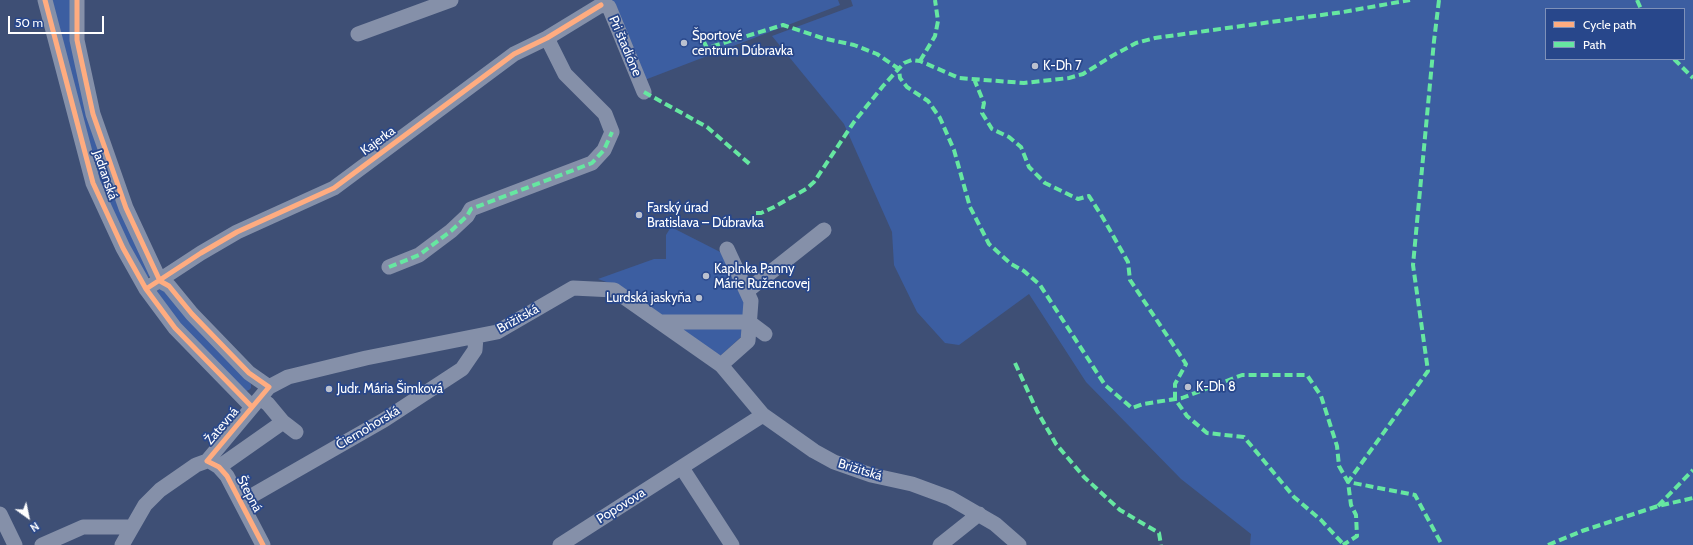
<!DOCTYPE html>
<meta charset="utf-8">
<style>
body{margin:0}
#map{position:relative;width:1693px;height:545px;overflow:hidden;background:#3e4f75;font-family:Cabin,sans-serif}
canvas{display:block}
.legend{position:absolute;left:1545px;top:8px;width:140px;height:52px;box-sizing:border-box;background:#28478b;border:1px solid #7e91b9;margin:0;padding:5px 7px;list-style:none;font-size:12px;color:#fff}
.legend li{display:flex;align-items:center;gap:8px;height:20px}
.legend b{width:20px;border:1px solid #7e91b9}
.north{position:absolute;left:8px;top:497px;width:40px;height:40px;-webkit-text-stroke:3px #28478b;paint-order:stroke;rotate:147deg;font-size:11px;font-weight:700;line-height:16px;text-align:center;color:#fff}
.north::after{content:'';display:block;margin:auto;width:14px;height:18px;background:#fff;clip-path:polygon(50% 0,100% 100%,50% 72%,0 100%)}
.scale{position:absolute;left:8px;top:16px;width:96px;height:18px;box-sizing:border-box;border:2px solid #fff;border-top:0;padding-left:5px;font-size:12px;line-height:14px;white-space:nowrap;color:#fff;-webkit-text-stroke:3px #28478b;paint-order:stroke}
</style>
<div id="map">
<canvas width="1693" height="545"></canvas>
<ul class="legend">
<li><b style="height:5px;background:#ffac80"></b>Cycle path</li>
<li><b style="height:5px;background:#66e7a1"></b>Path</li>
</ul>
<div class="north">N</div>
<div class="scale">50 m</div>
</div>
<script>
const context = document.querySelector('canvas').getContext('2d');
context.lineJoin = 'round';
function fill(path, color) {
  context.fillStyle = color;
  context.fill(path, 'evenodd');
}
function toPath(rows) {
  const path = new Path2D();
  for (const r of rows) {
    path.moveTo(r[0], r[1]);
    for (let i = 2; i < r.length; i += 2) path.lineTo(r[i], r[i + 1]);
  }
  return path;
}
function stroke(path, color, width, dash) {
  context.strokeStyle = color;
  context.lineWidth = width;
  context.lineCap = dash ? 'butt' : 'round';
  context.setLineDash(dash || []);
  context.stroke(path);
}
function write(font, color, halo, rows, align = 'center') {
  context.font = font + ' Cabin,sans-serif';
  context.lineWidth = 3.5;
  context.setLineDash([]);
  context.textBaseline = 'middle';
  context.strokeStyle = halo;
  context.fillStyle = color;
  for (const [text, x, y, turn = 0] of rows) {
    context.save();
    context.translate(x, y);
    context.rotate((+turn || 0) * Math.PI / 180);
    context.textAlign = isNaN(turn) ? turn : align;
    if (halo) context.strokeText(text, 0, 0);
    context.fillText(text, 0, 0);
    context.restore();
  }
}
fill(toPath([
 [52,0,73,0,73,41,150,276,148,277,146,276,129,245,99,180],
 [610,0,838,0,840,5,642,81],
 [851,0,1693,0,1693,545,1250,545,1251,534,1181,479,1086,382,1029,294,959,345,945,343,917,312,894,265,892,232,844,124,772,36,853,6],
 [1546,9,1684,9,1684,59,1546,59],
 [671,227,728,256,746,301,741,337,720,356,615,285,598,279,654,259,666,259,666,235],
 [161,288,251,384,251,388,249,390,246,391,174,318,156,292]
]), '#3c5ea1');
stroke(toPath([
 [45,0,93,183,123,248,146,289,175,328,252,407],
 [77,0,77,40,93,114,126,208,160,281,169,286,192,314,249,373,269,387],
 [601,5,609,7,644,92],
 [358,34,451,0],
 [389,267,419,255,451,231,467,216,471,209,592,163,604,150,612,132,605,114,565,74,547,38],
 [146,289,201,253,237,232,334,188,514,54,547,38,601,5],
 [747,291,824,230],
 [661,322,749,322,765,334],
 [721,365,748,341,751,301,727,249],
 [283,422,296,432],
 [211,462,219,467,227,476,263,545],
 [219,467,283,422,268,404,260,398],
 [682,468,732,545],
 [241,502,384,420,462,369,475,350,476,337],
 [0,514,15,545],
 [42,545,83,527,132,527],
 [122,545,145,505,160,490,196,465,207,461,269,387,288,377,366,358,497,332,573,288,614,290,721,365,763,415,814,451,834,462,871,475,912,484,950,498,995,524,1019,545],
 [560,545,763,415],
 [940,545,979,514]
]), '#8590a9', 15);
stroke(toPath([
 [1439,0,1434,41,1413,265,1428,371,1348,482,1415,495,1442,545],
 [1637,0,1641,9],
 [704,42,707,48,783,25,822,38,854,45,877,54,899,69,900,78,907,87,928,101,940,118,954,150,970,207,989,244,1011,264,1024,271,1040,285,1105,385,1132,408,1143,404,1182,398,1242,375,1307,375,1321,396,1337,446,1339,466,1348,482,1351,505,1356,515,1357,536,1343,545],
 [1674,59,1693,78],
 [920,61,935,36,938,21,935,0],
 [974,79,984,103,982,113,992,129,1009,137,1021,147,1029,167,1045,183,1078,199,1089,196,1103,218,1128,262,1130,280,1186,364,1175,384,1175,399,1187,416,1207,433,1244,437,1294,497,1321,520,1344,545],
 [644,92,707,127,752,166],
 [756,213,761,213,774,207,806,189,814,182,854,122,883,86,904,63,912,60,920,61,959,78,1024,83,1069,78,1083,74,1112,56,1136,43,1155,38,1343,12,1410,0],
 [389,267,419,255,451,231,467,216,471,209,592,163,604,150,612,132],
 [1015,363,1037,411,1056,444,1084,477,1120,510,1159,533,1161,545],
 [1658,506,1693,470],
 [1548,545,1582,531,1658,506,1693,498]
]), '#66e7a1', 4, [8, 4]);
stroke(toPath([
 [45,0,93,183,123,248,146,289,175,328,252,407],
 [77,0,77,40,93,114,126,208,160,281,169,286,192,314,249,373,269,387,207,461,219,467,227,476,263,545],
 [146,289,201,253,237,232,334,188,514,54,547,38,601,5]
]), '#ffac80', 5);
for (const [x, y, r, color] of [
 [684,43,4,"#bbc1cf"],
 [1035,66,4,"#bbc1cf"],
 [639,215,4,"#bbc1cf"],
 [706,276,4,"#bbc1cf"],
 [699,298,4,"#bbc1cf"],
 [1188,387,4,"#bbc1cf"],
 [329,389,4,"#bbc1cf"]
]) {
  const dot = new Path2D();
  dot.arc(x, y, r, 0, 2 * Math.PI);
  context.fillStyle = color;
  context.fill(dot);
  stroke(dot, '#28478b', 1.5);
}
write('13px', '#fff', '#28478b', [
 ["Športové",692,36],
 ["centrum Dúbravka",692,51],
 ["K-Dh 7",1043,66],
 ["Farský úrad",647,208],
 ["Bratislava – Dúbravka",647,223],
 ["Kaplnka Panny",714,269],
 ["Márie Ružencovej",714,284],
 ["Lurdská jaskyňa",691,298,"right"],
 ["K-Dh 8",1196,387],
 ["Judr. Mária Šimková",337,389]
], 'left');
write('13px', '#fff', '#28478b', [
 ["Pri štadióne",625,46,67],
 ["Kajerka",378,141,-36],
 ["Jadranská",105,175,71],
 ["Brižitská",518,319,-29],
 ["Žatevná",222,426,-50],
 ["Čiernohorská",368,428,-31],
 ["Brižitská",860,470,17],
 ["Štepná",249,494,62],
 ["Popovova",621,506,-32]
]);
</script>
